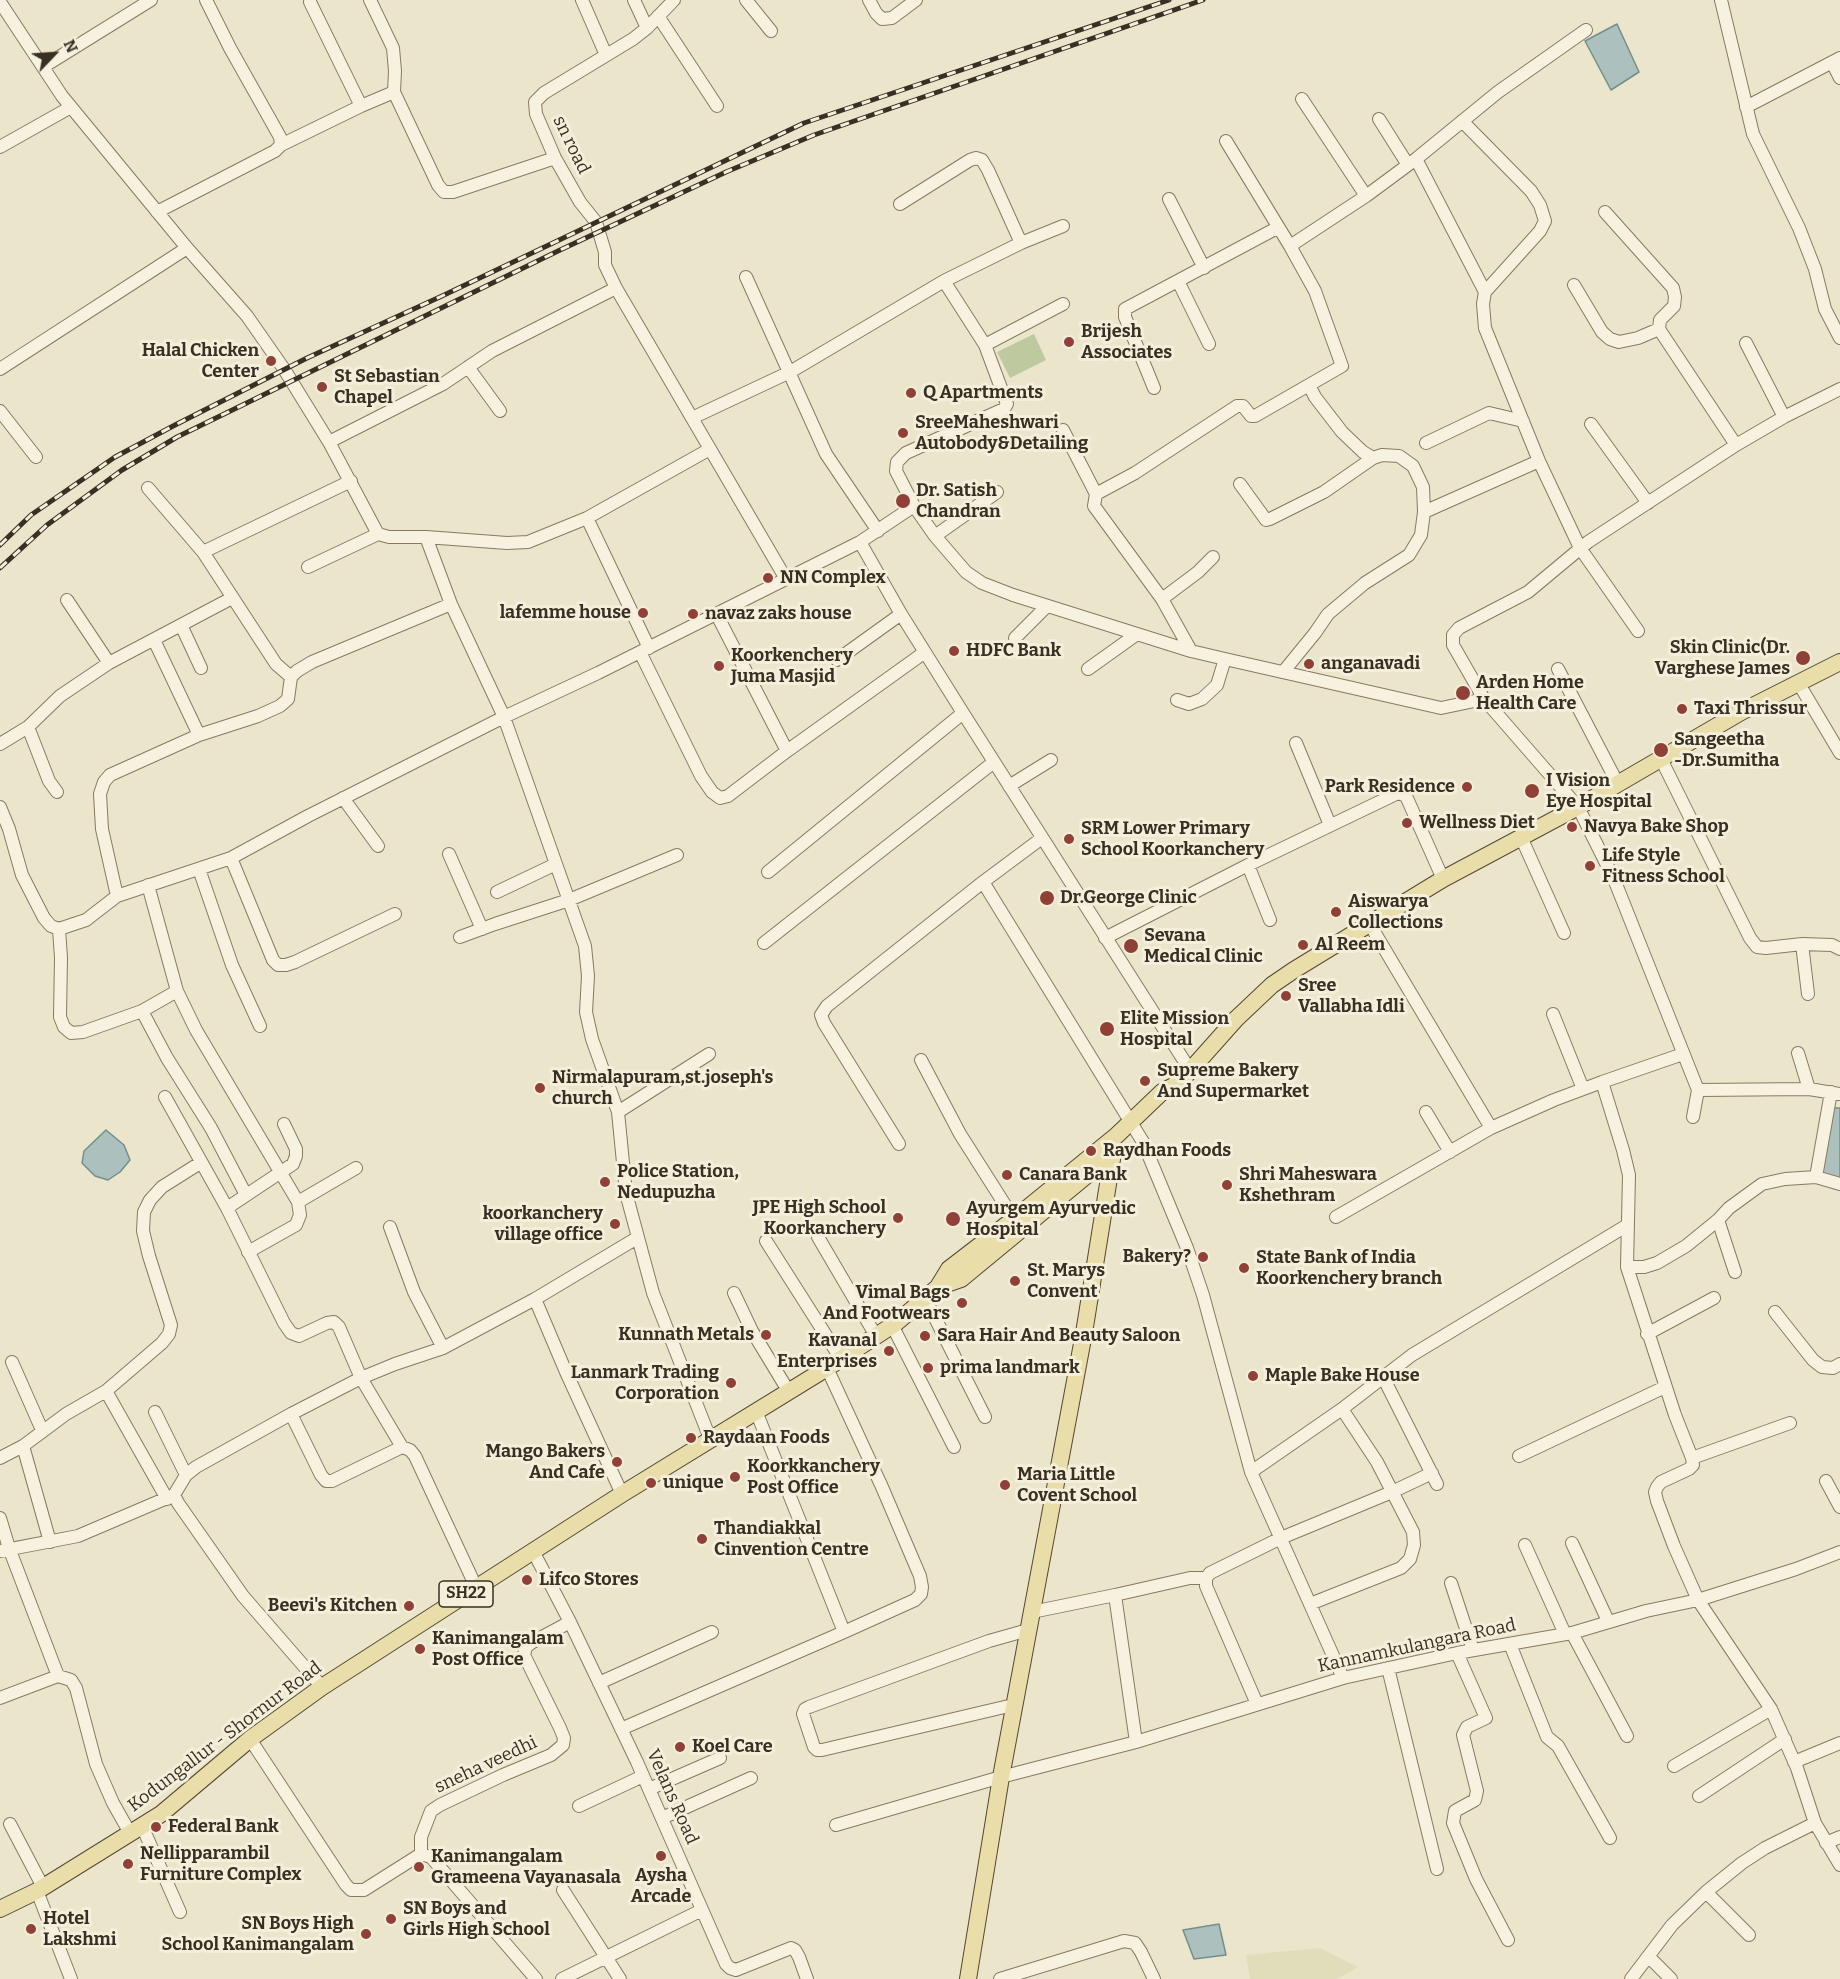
<!DOCTYPE html>
<style>
body{margin:0}
#map{position:relative;width:1840px;height:1979px;overflow:hidden;background:#ebe5cc;font-family:Bitter,serif}
canvas{display:block}
.north{position:absolute;left:24px;top:24px;width:60px;height:60px;-webkit-text-stroke:4px #f3efdb;paint-order:stroke;rotate:65deg;font-size:16px;font-weight:700;line-height:24px;text-align:center;color:#393023}
.north::after{content:'';display:block;margin:auto;width:21px;height:27px;background:#393023;clip-path:polygon(50% 0,100% 100%,50% 72%,0 100%)}
</style>
<div id="map">
<canvas width="1840" height="1979"></canvas>
<div class="north">N</div>
</div>
<script>
const context = document.querySelector('canvas').getContext('2d');
context.lineJoin = 'round';
function fill(path, color) {
  context.fillStyle = color;
  context.fill(path, 'evenodd');
}
function toPath(rows) {
  const path = new Path2D();
  for (const r of rows) {
    path.moveTo(r[0], r[1]);
    for (let i = 2; i < r.length; i += 2) path.lineTo(r[i], r[i + 1]);
  }
  return path;
}
function stroke(path, color, width, dash) {
  context.strokeStyle = color;
  context.lineWidth = width;
  context.lineCap = dash ? 'butt' : 'round';
  context.setLineDash(dash || []);
  context.stroke(path);
}
function write(font, color, halo, rows, align = 'center') {
  context.font = font + ' Bitter,serif';
  context.lineWidth = 6;
  context.setLineDash([]);
  context.textBaseline = 'middle';
  context.strokeStyle = halo;
  context.fillStyle = color;
  for (const [text, x, y, turn = 0] of rows) {
    context.save();
    context.translate(x, y);
    context.rotate((+turn || 0) * Math.PI / 180);
    context.textAlign = isNaN(turn) ? turn : align;
    if (halo) context.strokeText(text, 0, 0);
    context.fillText(text, 0, 0);
    context.restore();
  }
}
fill(toPath([
 [1320,1948,1358,1967,1337,1979,1250,1979,1246,1955]
]), '#e0deba');
fill(toPath([
 [1034,334,1046,360,1010,378,997,352]
]), '#bfc9a0');
const water = toPath([
 [1617,24,1639,72,1611,90,1585,41,1617,24],
 [1833,1108,1840,1108,1840,1181,1822,1176,1833,1108],
 [106,1130,124,1145,130,1160,120,1172,108,1180,95,1176,82,1163,84,1151,106,1130],
 [1219,1924,1226,1955,1194,1959,1183,1930,1219,1924]
]);
fill(water, '#acc1bd');
stroke(water, '#738f8b', 1.5);
const minor = toPath([
 [370,0,393,48,395,71,394,92,438,185,444,192,453,192,555,158],
 [582,0,606,55],
 [634,0,647,28],
 [674,0,647,28,633,39,544,93,535,102,536,114,555,158,580,202,596,222,605,252,605,265,616,288,786,579],
 [746,0,771,31],
 [869,0,876,13,882,19,892,18,916,0],
 [1721,0,1753,134,1799,228,1815,269,1825,309,1840,338],
 [0,2,62,96,187,248,247,316,284,369,329,442,378,534,389,537,426,537,451,604,504,717,585,946,588,976,586,1012,592,1039,618,1112,626,1193,653,1293,711,1441],
 [310,2,361,106,394,92],
 [658,16,717,106],
 [1832,62,1840,78],
 [43,67,151,0],
 [1302,99,1366,196],
 [1746,107,1840,58],
 [1379,119,1408,165],
 [1462,121,1531,191,1540,205,1545,221,1540,231,1485,292,1483,304,1485,328,1539,461,1580,548,1638,631],
 [1226,141,1290,246],
 [281,145,361,106],
 [0,147,71,107],
 [1416,159,1498,92,1586,30],
 [1169,199,1204,268],
 [900,204,970,160,976,158,982,160,988,170,1021,243,944,281,985,345,1007,404,1004,409,906,453,897,462,896,471,914,506,935,536,966,572,982,583,1013,595,1191,651,1225,659,1441,708,1484,699,1578,807,1614,879,1698,1090,1809,1089,1840,1094],
 [157,212,275,151,281,145,280,137,230,48,206,0],
 [1605,212,1673,288,1675,297,1674,306,1660,320,1659,329,1736,445],
 [1021,243,1063,226],
 [746,277,826,454,878,531],
 [1178,281,1209,344],
 [1574,285,1602,332,1610,339,1619,342,1638,338,1659,329],
 [1746,343,1784,417],
 [985,345,1063,304],
 [468,367,500,411],
 [0,369,187,248],
 [1154,388,1125,317,1125,309,1277,228],
 [0,411,36,457],
 [692,418,790,372,944,281],
 [1591,424,1648,503],
 [1063,430,1096,494,1135,473,1237,406,1243,406,1251,416,1255,416,1309,385],
 [329,442,443,384,492,351,616,288],
 [1426,443,1489,413,1523,421],
 [1240,484,1266,520,1270,519,1324,492,1373,458],
 [148,488,203,552,276,664,291,677],
 [1096,494,1094,506,1162,599,1191,651],
 [914,506,860,542,901,614,963,713,1190,1070],
 [1424,512,1539,461],
 [587,518,649,648],
 [935,536,997,492],
 [426,537,507,543,528,542,587,518,710,449],
 [203,552,351,481],
 [308,567,378,534],
 [1162,599,1198,572,1213,557],
 [67,600,109,663],
 [451,604,312,662,297,671,291,677,288,699,280,706,258,716,199,735,110,775,104,782,100,794,102,829,117,896,231,858,308,816,504,717,598,673,860,542],
 [181,625,201,668],
 [1015,638,1047,606],
 [154,640,199,735],
 [640,652,701,776,712,792,720,798,728,796,787,751,717,615],
 [837,660,901,614],
 [1088,669,1137,634],
 [1558,669,1618,784],
 [1284,671,1315,633,1328,614,1365,583,1409,555,1421,535,1424,512,1423,487,1413,466,1399,456,1382,455,1373,458,1363,452,1342,432,1315,397,1309,385,1342,366,1315,291,1290,246,1366,196,1416,159,1485,292],
 [1799,684,1840,753],
 [1484,699,1453,645,1453,635,1459,628,1528,592,1588,542,1736,445,1784,417,1840,389],
 [1177,700,1189,704,1202,699,1217,685,1225,659],
 [28,727,60,696,109,663,232,598],
 [1296,743,1330,825],
 [0,744,28,727,49,781,57,792],
 [787,751,925,652],
 [1661,759,1750,938,1757,947,1766,948,1802,944,1832,945,1840,949],
 [1009,786,1051,760],
 [343,798,378,846],
 [0,807,9,829,22,875,44,918,51,926,59,929,86,920,117,896],
 [1521,837,1564,933],
 [1042,838,983,882,1143,1142,1187,1248,1203,1295,1251,1472,1343,1678],
 [449,854,482,929],
 [231,858,273,960,278,965,286,965,295,962,395,914],
 [1248,865,1270,920],
 [199,869,232,965,260,1026],
 [768,872,963,713],
 [497,892,556,864],
 [1369,923,1491,1128,1554,1100,1602,1082,1623,1150,1629,1175,1627,1267,1675,1415,1692,1458,1693,1465,1689,1469,1661,1482,1657,1487,1655,1492,1657,1501,1674,1546,1698,1600,1771,1709,1797,1768,1815,1823,1840,1865],
 [59,929,61,958,60,1017,64,1027,71,1033,83,1032,142,1011,177,991,148,885],
 [460,937,495,924,569,900,677,855],
 [1105,938,1248,865,1398,793,1406,796,1443,879],
 [764,943,994,762],
 [1802,944,1808,994],
 [177,991,196,1030,298,1202,300,1215,296,1225,248,1252],
 [142,1011,167,1058,211,1128,246,1195],
 [1553,1014,1583,1089],
 [1798,1053,1809,1089],
 [921,1060,960,1134,1014,1219],
 [1602,1082,1683,1054],
 [165,1097,227,1208,284,1323,291,1333,299,1336,327,1323,334,1322,339,1327,361,1378,402,1447,332,1481,326,1481,321,1475,291,1414],
 [618,1112,709,1054],
 [1426,1112,1450,1152],
 [1693,1117,1698,1090],
 [899,1144,824,1023,821,1015,827,1006,983,882],
 [1816,1177,1831,1092],
 [298,1202,356,1168],
 [227,1208,293,1164,296,1156,296,1149,284,1124],
 [1336,1217,1491,1128],
 [1718,1220,1735,1272],
 [390,1227,414,1292,443,1348],
 [818,1237,876,1336],
 [766,1241,841,1359],
 [1627,1267,1644,1267,1657,1263,1686,1246,1718,1220,1729,1208,1762,1184,1785,1179,1816,1177,1840,1184],
 [734,1293,752,1331,789,1392],
 [925,1298,985,1417],
 [1775,1312,1813,1360,1822,1367,1833,1368,1840,1364],
 [892,1325,954,1447],
 [1647,1334,1714,1298],
 [12,1362,42,1430],
 [827,1368,882,1487,920,1576,922,1587,921,1594,915,1600,844,1632],
 [1383,1377,1437,1484],
 [106,1391,167,1499],
 [155,1412,186,1475],
 [402,1447,410,1450,415,1456,476,1587],
 [1519,1456,1665,1387],
 [0,1458,23,1446],
 [1692,1458,1790,1423],
 [1251,1472,1342,1409,1412,1355,1626,1226],
 [1826,1481,1840,1507],
 [622,1494,566,1372,535,1299,637,1238],
 [0,1518,9,1548,58,1676,71,1680,76,1688,96,1764,113,1803,130,1833],
 [50,1542,23,1446,66,1414,106,1391,162,1343,169,1334,171,1325,149,1256,143,1231,144,1212,150,1200,162,1187,200,1163],
 [1572,1543,1608,1621],
 [1525,1545,1565,1634],
 [0,1551,78,1536,174,1495],
 [533,1551,570,1622,637,1762,726,1964,730,1968,736,1970,791,1948,795,1950,799,1957,807,1979],
 [1451,1583,1473,1650],
 [1115,1595,1190,1578,1206,1578],
 [1310,1604,1401,1568,1410,1559,1414,1545,1413,1532,1377,1462,1342,1409],
 [1032,1612,1115,1595,1136,1742],
 [1572,1633,1627,1736],
 [1510,1644,1547,1737,1558,1746,1610,1838],
 [1457,1653,1486,1718,1467,1727,1463,1735,1477,1791,1475,1800,1455,1811,1453,1823,1476,1879,1508,1940],
 [1388,1668,1437,1869],
 [599,1683,712,1632],
 [322,1687,243,1596,178,1503,174,1495,186,1475,196,1467,291,1414,361,1378,395,1364,443,1348,535,1299],
 [0,1698,58,1676],
 [1257,1704,1206,1586,1206,1578,1210,1573,1281,1538,1392,1492,1432,1473],
 [1013,1705,822,1750,817,1750,814,1747,803,1714,805,1709,809,1707,989,1641,1028,1630],
 [621,1729,844,1632,756,1411],
 [250,1739,346,1885,351,1890,364,1890,421,1854,431,1857,536,1979],
 [1794,1762,1840,1743],
 [1674,1766,1771,1709],
 [649,1789,720,1758],
 [1699,1796,1785,1739],
 [579,1806,643,1776],
 [662,1818,751,1778],
 [10,1824,43,1887],
 [836,1825,1001,1777,1136,1742,1343,1678,1457,1653,1572,1633,1646,1611,1698,1600,1796,1569,1840,1552],
 [142,1826,180,1912],
 [1826,1843,1840,1837],
 [421,1854,421,1837,431,1811,440,1805,503,1775,551,1755,563,1745,564,1738,560,1728,524,1655,526,1647,531,1643,570,1622],
 [563,1890,620,1979],
 [37,1891,71,1979],
 [1706,1892,1749,1935],
 [1649,1957,1671,1979],
 [562,1979,702,1910],
 [1000,1979,1124,1941,1135,1943,1141,1952,1154,1979],
 [1631,1979,1672,1925,1706,1892,1742,1863,1765,1848,1815,1823]
]);
const major = toPath([
 [938,1287,961,1279,1104,1161],
 [0,1909,37,1891,161,1814,250,1739,322,1687,622,1494,827,1368,896,1323,938,1287,949,1269,1014,1219,1116,1136,1162,1092,1179,1083,1236,1019,1272,985,1294,970,1443,879,1578,807,1741,712,1840,662],
 [968,1979,1001,1777,1084,1333,1113,1153]
]);
stroke(minor, '#877a61', 14);
stroke(major, '#564835', 18);
stroke(minor, '#f6f2df', 12);
stroke(major, '#e9dda9', 16);
const rail = toPath([
 [0,545,31,515,115,457,175,425,307,358,442,296,804,123,1169,0],
 [0,568,47,525,122,470,177,437,558,251,726,172,814,135,1203,0]
]);
stroke(rail, '#393023', 5);
stroke(rail, '#f3efdb', 3, [9]);
for (const [x, y, r, color] of [
 [1069,342,6,"#904037"],
 [271,361,6,"#904037"],
 [322,387,6,"#904037"],
 [911,393,6,"#904037"],
 [903,433,6,"#904037"],
 [903,501,8,"#904037"],
 [768,578,6,"#904037"],
 [643,613,6,"#904037"],
 [693,614,6,"#904037"],
 [954,651,6,"#904037"],
 [1803,658,8,"#904037"],
 [1309,664,6,"#904037"],
 [719,666,6,"#904037"],
 [1463,693,8,"#904037"],
 [1682,709,6,"#904037"],
 [1661,750,8,"#904037"],
 [1467,787,6,"#904037"],
 [1532,791,8,"#904037"],
 [1407,823,6,"#904037"],
 [1572,827,6,"#904037"],
 [1069,839,6,"#904037"],
 [1590,866,6,"#904037"],
 [1047,898,8,"#904037"],
 [1336,912,6,"#904037"],
 [1303,945,6,"#904037"],
 [1131,946,8,"#904037"],
 [1286,996,6,"#904037"],
 [1107,1029,8,"#904037"],
 [1145,1081,6,"#904037"],
 [540,1088,6,"#904037"],
 [1091,1151,6,"#904037"],
 [1007,1175,6,"#904037"],
 [605,1182,6,"#904037"],
 [1227,1185,6,"#904037"],
 [898,1218,6,"#904037"],
 [953,1219,8,"#904037"],
 [615,1224,6,"#904037"],
 [1203,1257,6,"#904037"],
 [1244,1268,6,"#904037"],
 [1015,1281,6,"#904037"],
 [962,1303,6,"#904037"],
 [766,1335,6,"#904037"],
 [925,1336,6,"#904037"],
 [889,1351,6,"#904037"],
 [928,1368,6,"#904037"],
 [1253,1376,6,"#904037"],
 [731,1383,6,"#904037"],
 [691,1438,6,"#904037"],
 [617,1462,6,"#904037"],
 [735,1477,6,"#904037"],
 [651,1483,6,"#904037"],
 [1005,1485,6,"#904037"],
 [702,1539,6,"#904037"],
 [527,1580,6,"#904037"],
 [409,1606,6,"#904037"],
 [420,1649,6,"#904037"],
 [680,1747,6,"#904037"],
 [156,1827,6,"#904037"],
 [661,1856,6,"#904037"],
 [128,1864,6,"#904037"],
 [419,1867,6,"#904037"],
 [391,1919,6,"#904037"],
 [31,1929,6,"#904037"],
 [366,1934,6,"#904037"]
]) {
  const dot = new Path2D();
  dot.arc(x, y, r, 0, 2 * Math.PI);
  context.fillStyle = color;
  context.fill(dot);
  stroke(dot, '#f3efdb', 2);
}
for (const [x, y, w] of [
 [466,1594,54]
]) {
  const box = new Path2D();
  box.roundRect(x - w / 2, y - 13, w, 26, 4.5);
  context.fillStyle = '#f3efdb';
  context.fill(box);
  stroke(box, '#393023', 1.5);
}
write('bold 16px', '#393023', null, [
 ["SH22",466,1594]
]);
write('18px', '#393023', '#f3efdb', [
 ["sn road",571,145,64],
 ["Kannamkulangara Road",1417,1646,-12],
 ["Kodungallur - Shornur Road",225,1737,-37],
 ["sneha veedhi",486,1765,-25],
 ["Velans Road",672,1797,66]
]);
write('bold 18px', '#393023', '#f3efdb', [
 ["Brijesh",1081,332],
 ["Associates",1081,353],
 ["Halal Chicken",259,351,"right"],
 ["Center",259,372,"right"],
 ["St Sebastian",334,377],
 ["Chapel",334,398],
 ["Q Apartments",923,393],
 ["SreeMaheshwari",915,423],
 ["Autobody&Detailing",915,444],
 ["Dr. Satish",916,491],
 ["Chandran",916,512],
 ["NN Complex",780,578],
 ["lafemme house",631,613,"right"],
 ["navaz zaks house",705,614],
 ["Skin Clinic(Dr.",1790,648,"right"],
 ["Varghese James",1790,669,"right"],
 ["HDFC Bank",966,651],
 ["Koorkenchery",731,656],
 ["Juma Masjid",731,677],
 ["anganavadi",1321,664],
 ["Arden Home",1476,683],
 ["Health Care",1476,704],
 ["Taxi Thrissur",1694,709],
 ["Sangeetha",1674,740],
 ["-Dr.Sumitha",1674,761],
 ["I Vision",1546,781],
 ["Eye Hospital",1546,802],
 ["Park Residence",1455,787,"right"],
 ["Wellness Diet",1419,823],
 ["Navya Bake Shop",1584,827],
 ["SRM Lower Primary",1081,829],
 ["School Koorkanchery",1081,850],
 ["Life Style",1602,856],
 ["Fitness School",1602,877],
 ["Dr.George Clinic",1060,898],
 ["Aiswarya",1348,902],
 ["Collections",1348,923],
 ["Sevana",1144,936],
 ["Medical Clinic",1144,957],
 ["Al Reem",1315,945],
 ["Sree",1298,986],
 ["Vallabha Idli",1298,1007],
 ["Elite Mission",1120,1019],
 ["Hospital",1120,1040],
 ["Supreme Bakery",1157,1071],
 ["And Supermarket",1157,1092],
 ["Nirmalapuram,st.joseph's",552,1078],
 ["church",552,1099],
 ["Raydhan Foods",1103,1151],
 ["Police Station,",617,1172],
 ["Nedupuzha",617,1193],
 ["Canara Bank",1019,1175],
 ["Shri Maheswara",1239,1175],
 ["Kshethram",1239,1196],
 ["JPE High School",886,1208,"right"],
 ["Koorkanchery",886,1229,"right"],
 ["Ayurgem Ayurvedic",966,1209],
 ["Hospital",966,1230],
 ["koorkanchery",603,1214,"right"],
 ["village office",603,1235,"right"],
 ["Bakery?",1191,1257,"right"],
 ["State Bank of India",1256,1258],
 ["Koorkenchery branch",1256,1279],
 ["St. Marys",1027,1271],
 ["Convent",1027,1292],
 ["Vimal Bags",950,1293,"right"],
 ["And Footwears",950,1314,"right"],
 ["Kunnath Metals",754,1335,"right"],
 ["Sara Hair And Beauty Saloon",937,1336],
 ["Kavanal",877,1341,"right"],
 ["Enterprises",877,1362,"right"],
 ["prima landmark",940,1368],
 ["Lanmark Trading",719,1373,"right"],
 ["Corporation",719,1394,"right"],
 ["Maple Bake House",1265,1376],
 ["Raydaan Foods",703,1438],
 ["Mango Bakers",605,1452,"right"],
 ["And Cafe",605,1473,"right"],
 ["Koorkkanchery",747,1467],
 ["Post Office",747,1488],
 ["Maria Little",1017,1475],
 ["Covent School",1017,1496],
 ["unique",663,1483],
 ["Thandiakkal",714,1529],
 ["Cinvention Centre",714,1550],
 ["Lifco Stores",539,1580],
 ["Beevi's Kitchen",397,1606,"right"],
 ["Kanimangalam",432,1639],
 ["Post Office",432,1660],
 ["Koel Care",692,1747],
 ["Federal Bank",168,1827],
 ["Nellipparambil",140,1854],
 ["Furniture Complex",140,1875],
 ["Kanimangalam",431,1857],
 ["Grameena Vayanasala",431,1878],
 ["Aysha",661,1876,"center"],
 ["Arcade",661,1897,"center"],
 ["SN Boys and",403,1909],
 ["Girls High School",403,1930],
 ["Hotel",43,1919],
 ["Lakshmi",43,1940],
 ["SN Boys High",354,1924,"right"],
 ["School Kanimangalam",354,1945,"right"]
], 'left');
</script>
